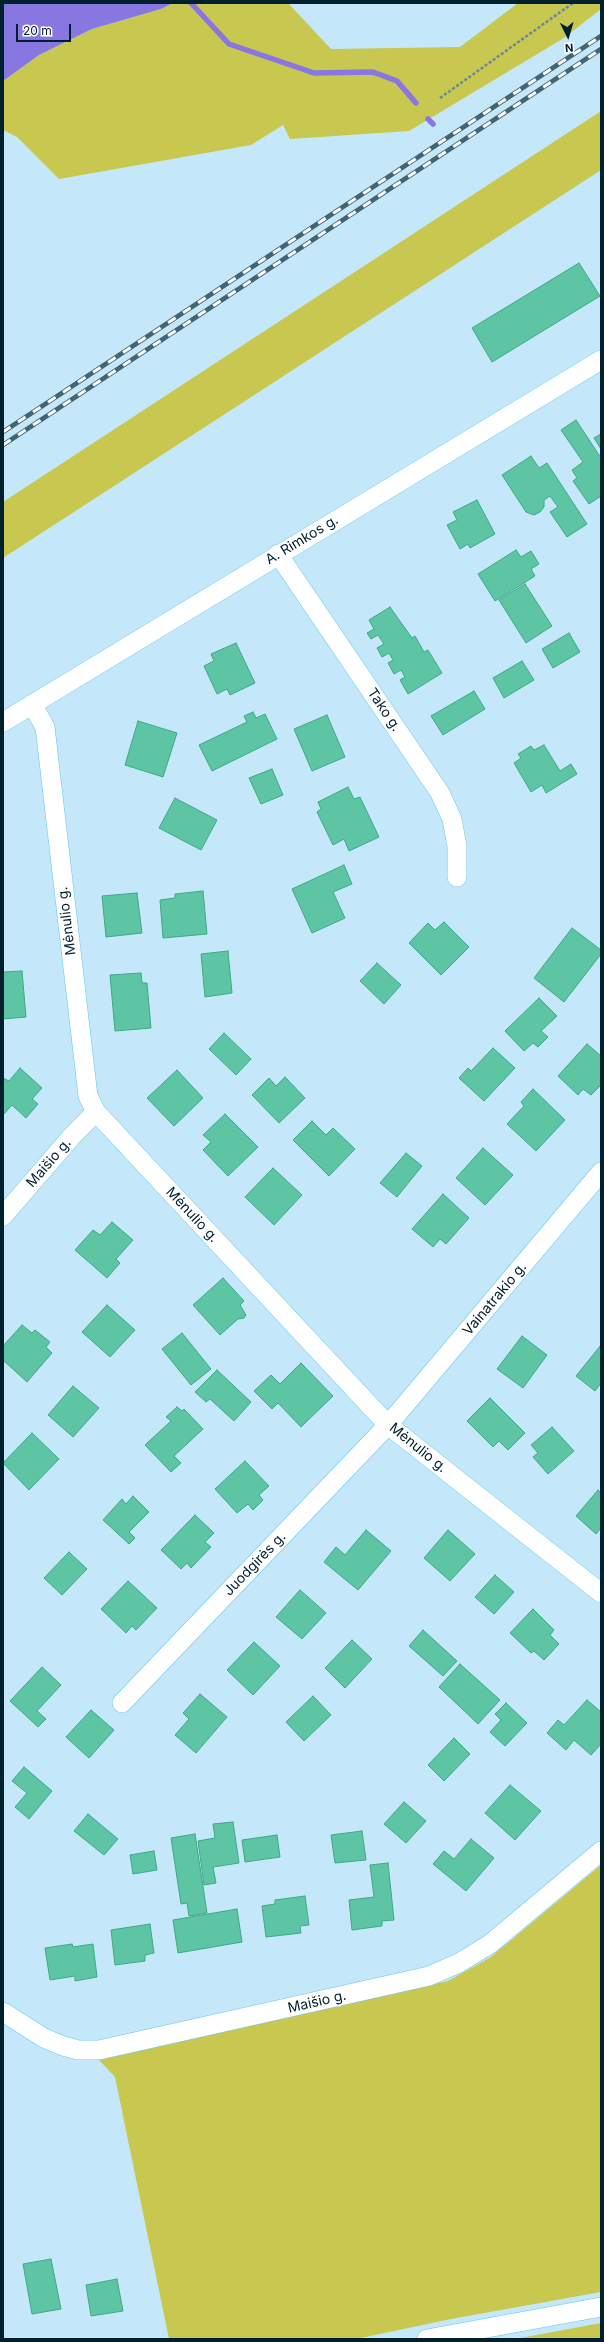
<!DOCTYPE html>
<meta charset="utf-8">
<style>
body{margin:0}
#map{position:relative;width:604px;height:2342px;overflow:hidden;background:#c4e8f9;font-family:Inter,sans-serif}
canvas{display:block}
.frame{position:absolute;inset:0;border:4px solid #01202d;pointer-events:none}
.north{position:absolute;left:548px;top:16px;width:40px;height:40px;-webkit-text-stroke:3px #fff;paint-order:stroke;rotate:175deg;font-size:11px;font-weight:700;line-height:16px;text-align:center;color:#01202d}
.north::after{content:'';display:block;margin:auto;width:14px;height:18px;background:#01202d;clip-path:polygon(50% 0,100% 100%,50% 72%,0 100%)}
.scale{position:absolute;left:16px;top:24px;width:55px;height:18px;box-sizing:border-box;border:2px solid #01202d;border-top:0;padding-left:5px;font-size:12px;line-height:14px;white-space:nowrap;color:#01202d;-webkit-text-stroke:3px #fff;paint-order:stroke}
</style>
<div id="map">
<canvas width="604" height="2342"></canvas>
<div class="frame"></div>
<div class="north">N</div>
<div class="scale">20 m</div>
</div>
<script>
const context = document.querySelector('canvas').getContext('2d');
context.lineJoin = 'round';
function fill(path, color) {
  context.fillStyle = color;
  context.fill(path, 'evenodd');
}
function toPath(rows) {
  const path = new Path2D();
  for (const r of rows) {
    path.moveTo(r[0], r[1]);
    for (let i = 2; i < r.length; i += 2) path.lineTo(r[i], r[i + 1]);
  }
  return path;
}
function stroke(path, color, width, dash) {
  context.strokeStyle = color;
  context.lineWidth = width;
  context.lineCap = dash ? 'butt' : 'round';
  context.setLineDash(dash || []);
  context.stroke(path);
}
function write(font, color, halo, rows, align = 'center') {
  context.font = font + ' Inter,sans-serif';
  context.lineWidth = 4;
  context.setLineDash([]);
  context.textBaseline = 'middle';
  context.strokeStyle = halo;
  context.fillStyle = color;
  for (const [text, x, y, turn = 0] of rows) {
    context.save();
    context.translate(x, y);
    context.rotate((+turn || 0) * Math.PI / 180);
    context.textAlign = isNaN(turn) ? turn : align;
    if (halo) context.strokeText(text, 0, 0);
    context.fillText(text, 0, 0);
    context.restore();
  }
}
fill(toPath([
 [173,3,288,3,331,49,460,47,518,3,601,3,601,9,564,38,409,131,290,139,283,125,251,145,59,179,17,137,3,130,3,81,39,55,92,29,161,9],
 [601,111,601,170,3,558,3,502],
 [601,1865,601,2292,451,2319,356,2339,169,2339,115,2077,99,2060,448,1981,491,1957],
 [601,2323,601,2339,515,2339]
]), '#c8c750');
fill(toPath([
 [3,3,173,3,161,9,92,29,39,55,3,81]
]), '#8876e1');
stroke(toPath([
 [191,3,229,44,314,73,373,72,397,81,416,103],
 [428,119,433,124]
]), '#8876e1', 5.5);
const building = toPath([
 [579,263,600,296,492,362,472,328,579,263],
 [576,420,601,458,601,496,589,504,573,481,577,478,572,470,583,462,561,430,576,420],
 [601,434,601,449,594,438,601,434],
 [531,456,539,468,547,463,587,524,567,537,550,512,558,507,550,496,544,500,544,507,540,512,534,515,526,512,502,475,531,456],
 [477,500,495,534,470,548,468,544,460,549,447,525,457,520,453,512,477,500],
 [516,550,521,557,531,551,539,564,531,569,535,576,495,601,478,574,516,550],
 [525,584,552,626,526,643,499,600,525,584],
 [390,607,412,638,415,636,424,652,428,650,442,673,408,694,400,680,405,677,401,670,394,674,388,663,393,660,389,653,382,657,377,648,384,644,378,635,371,639,367,633,374,629,369,620,390,607],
 [569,633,580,652,553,668,542,649,569,633],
 [236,643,255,683,230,695,227,689,217,694,204,666,214,661,211,654,236,643],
 [522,661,534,680,504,698,493,678,522,661],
 [474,691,485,709,443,735,431,716,474,691],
 [253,712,256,718,265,714,277,739,212,771,199,745,247,722,244,716,253,712],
 [327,715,345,757,312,771,294,729,327,715],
 [138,721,177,733,163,777,125,765,138,721],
 [544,745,560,771,571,764,577,774,546,793,542,785,531,792,514,763,521,758,518,754,531,746,534,750,544,745],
 [272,769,283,795,261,804,249,778,272,769],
 [348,787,354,799,360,797,379,837,349,851,344,839,333,845,317,812,321,809,318,802,348,787],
 [175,798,217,820,201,850,159,828,175,798],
 [344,865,352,884,333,892,345,918,312,933,292,889,344,865],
 [203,891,207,934,163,938,160,900,175,898,175,894,203,891],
 [137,893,142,933,106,937,102,896,137,893],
 [444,922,469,947,441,975,409,943,428,923,435,930,444,922],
 [572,928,601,950,601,954,564,1002,534,978,572,928],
 [228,951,232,993,205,997,201,954,228,951],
 [377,963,401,985,384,1004,360,981,377,963],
 [22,971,26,1017,3,1019,3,972,22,971],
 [141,973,142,983,147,983,151,1028,115,1031,110,975,141,973],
 [539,998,557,1016,541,1031,548,1037,538,1047,533,1043,524,1051,505,1031,539,998],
 [224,1033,251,1059,236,1075,209,1049,224,1033],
 [587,1044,601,1056,601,1085,591,1095,583,1089,578,1095,558,1076,587,1044],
 [493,1048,515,1068,484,1101,459,1078,468,1068,471,1071,493,1048],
 [20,1068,42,1088,32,1099,38,1104,26,1118,12,1105,3,1115,3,1078,9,1081,20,1068],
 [177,1070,203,1098,174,1126,147,1098,177,1070],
 [285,1077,305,1098,279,1123,252,1095,269,1078,276,1086,285,1077],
 [533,1089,565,1120,536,1151,507,1124,524,1106,521,1102,533,1089],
 [225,1114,258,1147,228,1176,203,1150,211,1142,203,1135,225,1114],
 [312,1121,326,1135,333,1128,355,1149,329,1176,293,1140,312,1121],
 [483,1148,513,1175,485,1205,456,1178,483,1148],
 [406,1153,422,1166,397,1197,380,1183,406,1153],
 [273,1168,302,1195,274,1225,245,1197,273,1168],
 [443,1194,469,1218,446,1244,440,1239,433,1247,412,1229,443,1194],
 [112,1222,133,1240,116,1259,120,1263,107,1278,75,1250,93,1230,100,1235,112,1222],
 [223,1278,244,1301,240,1305,246,1315,244,1318,238,1319,220,1335,193,1305,223,1278],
 [107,1305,135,1330,110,1357,82,1332,107,1305],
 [22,1325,32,1333,35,1330,50,1342,46,1347,52,1353,27,1382,3,1360,3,1346,22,1325],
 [182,1333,211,1369,191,1385,162,1349,182,1333],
 [522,1336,547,1355,523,1388,497,1369,522,1336],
 [601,1345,601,1383,595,1391,576,1376,601,1345],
 [301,1363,333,1396,301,1427,278,1403,272,1409,254,1391,271,1375,280,1384,301,1363],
 [217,1370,251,1402,234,1421,210,1399,206,1402,195,1392,217,1370],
 [73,1386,99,1408,73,1437,48,1415,73,1386],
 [490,1398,525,1433,508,1450,499,1441,493,1447,467,1421,490,1398],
 [177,1407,182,1411,184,1409,203,1429,174,1456,181,1463,171,1472,145,1445,171,1421,166,1417,177,1407],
 [552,1427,574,1451,548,1474,533,1457,538,1453,531,1445,552,1427],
 [32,1433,59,1459,29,1490,3,1463,32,1433],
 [245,1461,269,1486,259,1495,263,1500,253,1510,248,1504,237,1513,215,1489,245,1461],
 [598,1490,601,1493,601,1528,596,1534,576,1516,598,1490],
 [133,1496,149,1512,129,1532,135,1538,129,1544,103,1520,122,1499,126,1504,133,1496],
 [195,1515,214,1533,205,1542,211,1547,191,1568,187,1563,181,1569,161,1550,195,1515],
 [366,1530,391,1551,358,1590,324,1562,336,1547,345,1555,366,1530],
 [448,1530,475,1554,450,1581,424,1558,448,1530],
 [69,1552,87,1569,62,1595,44,1578,69,1552],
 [495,1575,514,1592,494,1614,475,1597,495,1575],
 [128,1581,157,1608,136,1630,132,1626,126,1633,101,1609,128,1581],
 [300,1590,326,1613,302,1639,276,1617,300,1590],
 [533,1609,554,1630,550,1635,559,1644,544,1660,534,1651,531,1653,510,1633,533,1609],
 [423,1630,457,1661,443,1676,409,1646,423,1630],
 [352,1640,372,1659,345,1688,325,1668,352,1640],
 [254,1642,280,1666,253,1695,227,1670,254,1642],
 [460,1664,500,1700,478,1724,439,1687,460,1664],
 [42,1667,61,1685,37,1711,46,1719,38,1727,10,1701,42,1667],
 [200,1694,227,1717,196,1753,175,1735,189,1719,183,1713,200,1694],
 [313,1696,331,1715,304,1741,286,1722,313,1696],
 [587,1700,601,1712,601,1744,591,1755,574,1740,566,1750,547,1733,558,1720,564,1725,587,1700],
 [506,1703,527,1723,505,1746,490,1732,501,1720,495,1714,506,1703],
 [91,1710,114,1730,89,1758,66,1737,91,1710],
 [454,1738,470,1754,444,1781,428,1765,454,1738],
 [24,1767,52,1791,29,1819,15,1807,27,1793,12,1781,24,1767],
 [510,1785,541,1811,515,1840,485,1813,510,1785],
 [404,1802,426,1821,406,1843,384,1824,404,1802],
 [88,1814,118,1839,104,1855,74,1831,88,1814],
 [233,1822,239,1863,213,1867,216,1883,204,1885,198,1841,215,1838,213,1824,233,1822],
 [362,1831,366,1860,335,1863,331,1835,362,1831],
 [195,1834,207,1913,189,1916,187,1903,181,1904,171,1838,195,1834],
 [277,1835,280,1857,245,1862,242,1840,277,1835],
 [471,1839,494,1858,466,1891,433,1864,444,1851,454,1859,471,1839],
 [154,1851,157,1870,133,1874,130,1855,154,1851],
 [388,1863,394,1920,382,1921,382,1926,352,1930,349,1900,374,1897,370,1865,388,1863],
 [305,1896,309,1925,300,1926,301,1933,266,1937,262,1906,275,1904,275,1900,305,1896],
 [237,1909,242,1942,178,1953,173,1920,237,1909],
 [150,1924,154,1953,145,1955,145,1961,115,1965,111,1930,150,1924],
 [72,1944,73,1947,93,1944,97,1977,75,1981,75,1976,50,1980,45,1948,72,1944],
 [51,2259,61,2309,32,2314,23,2264,51,2259],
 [117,2279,123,2311,91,2316,86,2285,117,2279]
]);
fill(building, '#5dc5a3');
stroke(building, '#3da887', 1);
const minor = toPath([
 [278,554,440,793,452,819,457,846,457,877],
 [32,704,45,727,88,1096,96,1112,388,1425,601,1593],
 [3,722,601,360],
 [3,1216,73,1135,96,1112],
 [122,1703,388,1425,601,1172],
 [3,2012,44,2038,63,2046,78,2050,99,2050,429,1976,459,1963,490,1944,601,1851],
 [427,2339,601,2307]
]);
stroke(minor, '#65c6f1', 20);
stroke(toPath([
 [440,98,573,3]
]), '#678898', 2.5, [3, 2]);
stroke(minor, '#fff', 19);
const rail = toPath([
 [3,432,601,36],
 [3,445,601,49]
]);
stroke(rail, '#436472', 4.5);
stroke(rail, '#fff', 3, [9]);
write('14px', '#01202d', '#fff', [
 ["A. Rimkos g.",302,540,-31],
 ["Tako g.",384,710,56],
 ["Mėnulio g.",67,921,-97],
 ["Maišio g.",49,1163,-49],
 ["Mėnulio g.",192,1215,47],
 ["Vainatrakio g.",495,1299,-50],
 ["Mėnulio g.",418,1448,39],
 ["Juodgirės g.",255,1564,-46],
 ["Maišio g.",317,2002,-13]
]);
</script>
